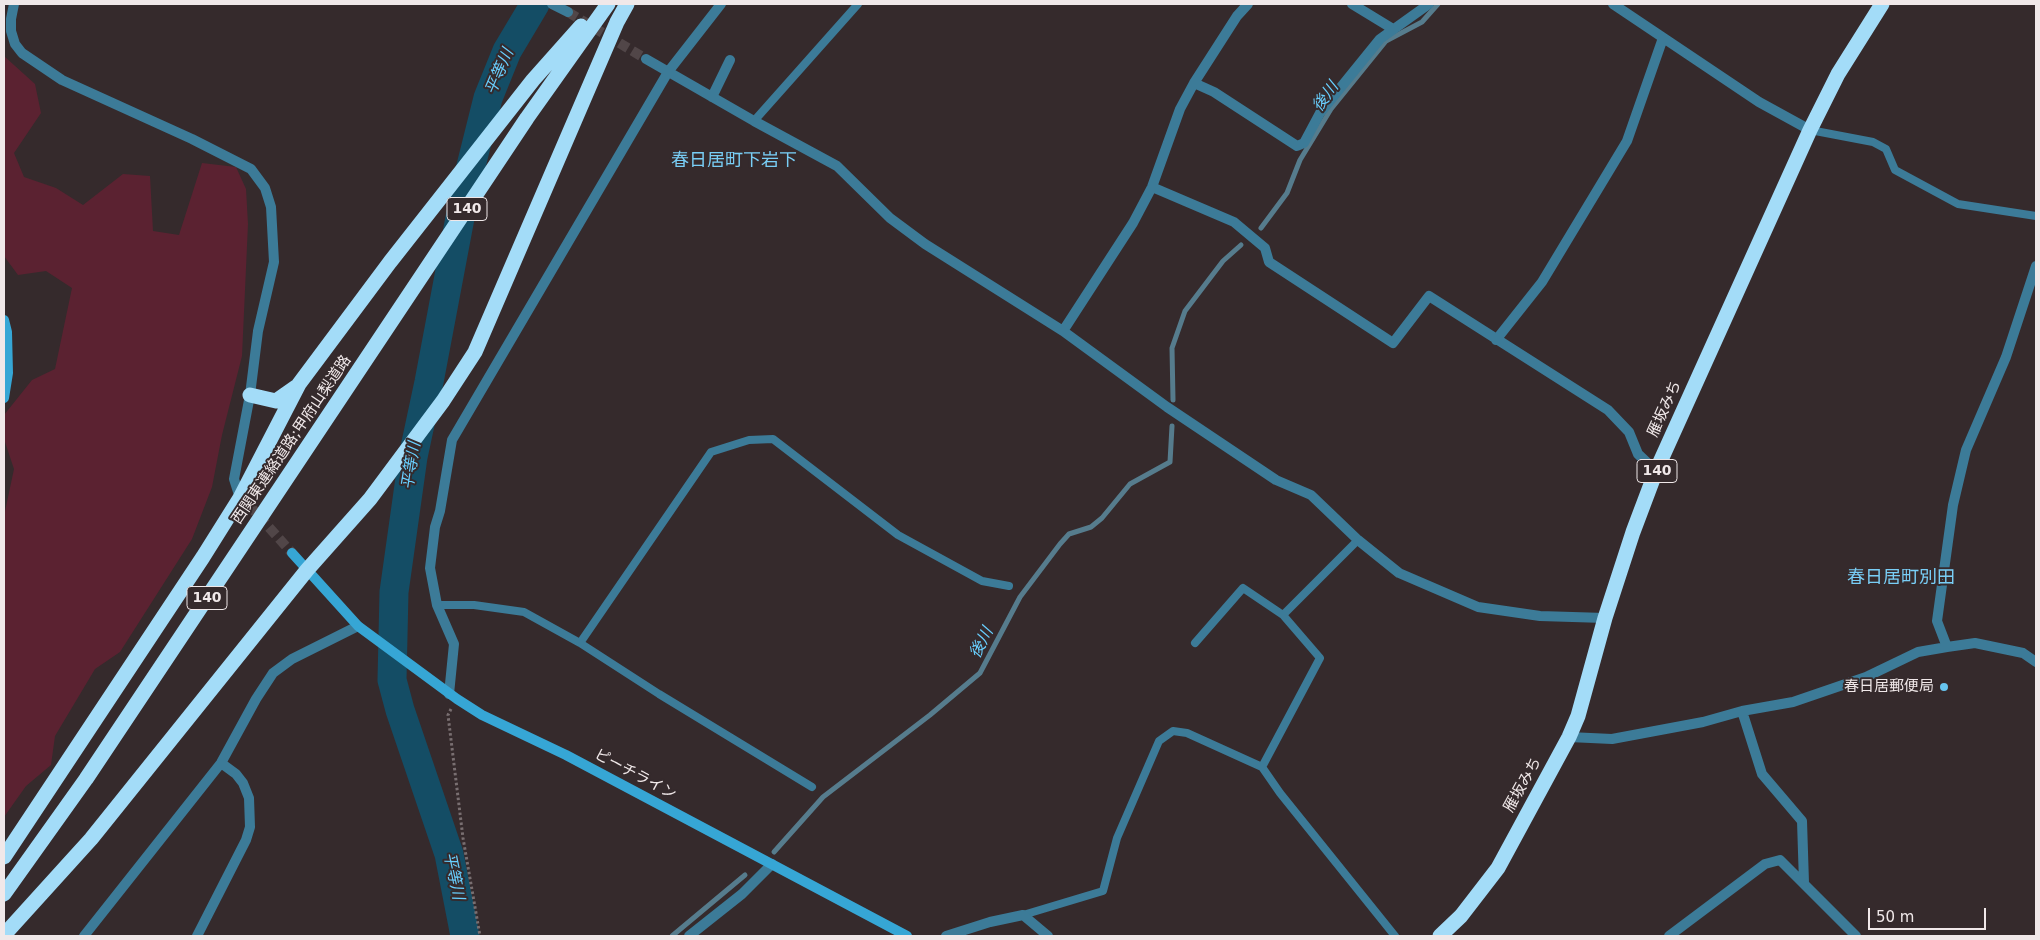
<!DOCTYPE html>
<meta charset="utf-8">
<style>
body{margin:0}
#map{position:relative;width:2040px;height:940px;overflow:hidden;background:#352a2c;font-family:"DejaVu Sans",sans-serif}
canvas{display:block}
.frame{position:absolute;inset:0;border:5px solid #f0e8e9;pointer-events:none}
.scale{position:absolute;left:1868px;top:908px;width:118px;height:22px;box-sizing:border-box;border:2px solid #f0e8e9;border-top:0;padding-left:6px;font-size:15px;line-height:18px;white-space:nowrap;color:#f0e8e9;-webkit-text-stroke:4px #352a2c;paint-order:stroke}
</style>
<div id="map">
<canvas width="2040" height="940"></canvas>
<div class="frame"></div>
<div class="scale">50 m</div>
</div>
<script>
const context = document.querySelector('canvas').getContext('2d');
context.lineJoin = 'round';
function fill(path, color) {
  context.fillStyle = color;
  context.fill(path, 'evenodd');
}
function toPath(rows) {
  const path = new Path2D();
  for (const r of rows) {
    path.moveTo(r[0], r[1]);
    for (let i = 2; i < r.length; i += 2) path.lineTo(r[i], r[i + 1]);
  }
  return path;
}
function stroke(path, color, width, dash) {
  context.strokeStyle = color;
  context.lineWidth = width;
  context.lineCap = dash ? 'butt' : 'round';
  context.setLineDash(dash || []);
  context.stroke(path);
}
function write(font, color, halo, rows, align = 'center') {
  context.font = font + ' "DejaVu Sans","Noto Sans JP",sans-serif';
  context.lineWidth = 4;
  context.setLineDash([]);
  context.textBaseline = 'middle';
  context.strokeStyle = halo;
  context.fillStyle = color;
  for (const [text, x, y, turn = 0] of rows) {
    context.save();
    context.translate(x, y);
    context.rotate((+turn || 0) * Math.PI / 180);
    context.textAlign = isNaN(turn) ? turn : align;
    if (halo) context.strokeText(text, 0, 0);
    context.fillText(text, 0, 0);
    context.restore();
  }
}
fill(toPath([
 [4,56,35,84,41,113,14,153,24,177,56,188,83,205,123,174,150,176,153,231,179,235,202,163,236,167,246,189,248,224,242,356,222,435,212,487,192,539,120,652,95,669,55,736,51,765,26,786,4,817,4,516,14,469,4,439,4,415,32,380,55,369,72,288,46,271,18,275,4,256]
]), '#5b2231');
stroke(toPath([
 [1261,228,1287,193,1300,160,1331,109,1386,41,1422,22,1438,4],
 [1173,400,1172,348,1185,311,1223,261,1241,245],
 [774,852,823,797,930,715,980,673,1020,597,1060,544,1069,534,1091,527,1102,518,1130,484,1170,462,1172,426],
 [672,936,745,875]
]), '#567c8d', 5);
stroke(toPath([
 [465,936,449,854,400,710,392,680,394,592,413,457,429,382,466,186,488,98,507,51,535,4]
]), '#144d65', 29);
stroke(toPath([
 [568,12,646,59]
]), '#514648', 10, [10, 5]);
stroke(toPath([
 [249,505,292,553]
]), '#514648', 10, [10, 5]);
stroke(toPath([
 [451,709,448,715,463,838,480,936]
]), '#796f71', 3, [2.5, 2.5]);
stroke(toPath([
 [754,121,858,4],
 [1810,130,1873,142,1886,149,1895,170,1958,204,2036,216],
 [1358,540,1283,615,1320,658,1262,767,1280,793,1395,936],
 [437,605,474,605,524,612,580,643,659,694,812,787],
 [580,643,711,452,749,440,773,439,898,535,982,581,1009,586],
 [1195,643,1243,588,1283,615],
 [1023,915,1103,891,1117,838,1159,741,1173,731,1187,733,1262,767]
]), '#3c7b98', 8);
stroke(toPath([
 [14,4,11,19,11,31,15,44,22,53,62,80,192,139,251,169,265,188,271,207,274,262,258,331,250,395,234,479,240,498],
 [552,4,568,12],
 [1352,4,1393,29],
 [1613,4,1759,102,1810,130],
 [646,59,754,121,837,166,890,218,925,244,1063,331,1167,407,1276,480,1311,495,1358,540,1399,573,1478,607,1540,616,1605,618],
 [1194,83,1237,16,1248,4],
 [712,97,730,60],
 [1152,187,1234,222,1265,248,1269,262,1393,343,1429,296,1608,410,1629,432,1638,454,1656,471],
 [1063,331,1133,223,1152,187,1180,109,1194,83,1214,92,1297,146,1304,143,1320,113,1380,39,1429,4],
 [1496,340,1542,282,1627,141,1663,38],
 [1947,647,1937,621,1953,505,1966,450,2006,357,2036,266],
 [449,694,454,644,437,605,430,568,435,527,440,511,452,440,668,72,721,4],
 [1742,711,1762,774,1802,821,1804,883],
 [1569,737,1612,739,1703,722,1742,711,1793,702,1866,677,1918,652,1947,647,1975,643,2023,653,2036,662],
 [84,936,221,763,256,699,273,673,292,659,358,626],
 [197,936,246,840,250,827,249,798,243,783,236,774,221,763],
 [689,936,742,894,772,864],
 [946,936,990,922,1023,915,1048,936],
 [1669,936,1765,864,1780,860,1856,936]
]), '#3c7b98', 10);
stroke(toPath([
 [4,320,7,332,8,373,4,398],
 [292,553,358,626,457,699,482,715,566,755,907,936]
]), '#36a6d5', 10);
stroke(toPath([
 [250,395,276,401,296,387],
 [4,857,203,557,240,498,299,384,390,262,533,80,581,26],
 [4,894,86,779,527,118,608,4],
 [4,935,91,839,307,570,370,499,443,401,475,352,617,22,627,4],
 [1440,936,1461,916,1498,868,1569,737,1578,716,1605,618,1633,532,1656,471,1810,130,1838,74,1882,4]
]), '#a3dcf8', 15);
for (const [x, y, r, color] of [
 [1944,687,5,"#67c4ef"]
]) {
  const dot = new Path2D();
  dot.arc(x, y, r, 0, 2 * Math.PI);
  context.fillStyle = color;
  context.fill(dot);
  stroke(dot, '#352a2c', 2);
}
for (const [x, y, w] of [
 [467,209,40],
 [1657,471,40],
 [207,598,40]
]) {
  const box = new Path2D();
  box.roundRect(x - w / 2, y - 11.5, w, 23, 4);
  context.fillStyle = '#352a2c';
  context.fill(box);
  stroke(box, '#f0e8e9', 1);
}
write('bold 14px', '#f0e8e9', null, [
 ["140",467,209],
 ["140",1657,471],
 ["140",207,598]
]);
write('15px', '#f0e8e9', '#352a2c', [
 ["雁坂みち",1665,409,-66],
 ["西関東連絡道路;甲府山梨道路",292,440,-56],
 ["ピーチライン",635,775,28],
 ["雁坂みち",1523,785,-61]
]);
write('15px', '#f0e8e9', '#352a2c', [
 ["春日居郵便局",1934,687]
], 'right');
write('italic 16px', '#68cffe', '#352a2c', [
 ["平等川",500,72,-67],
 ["後川",1326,97,-54],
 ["平等川",412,466,-81],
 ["後川",982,643,-63],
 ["平等川",453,876,78]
]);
write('18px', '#79cef6', '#352a2c', [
 ["春日居町下岩下",734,161],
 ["春日居町別田",1901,578]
]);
</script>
